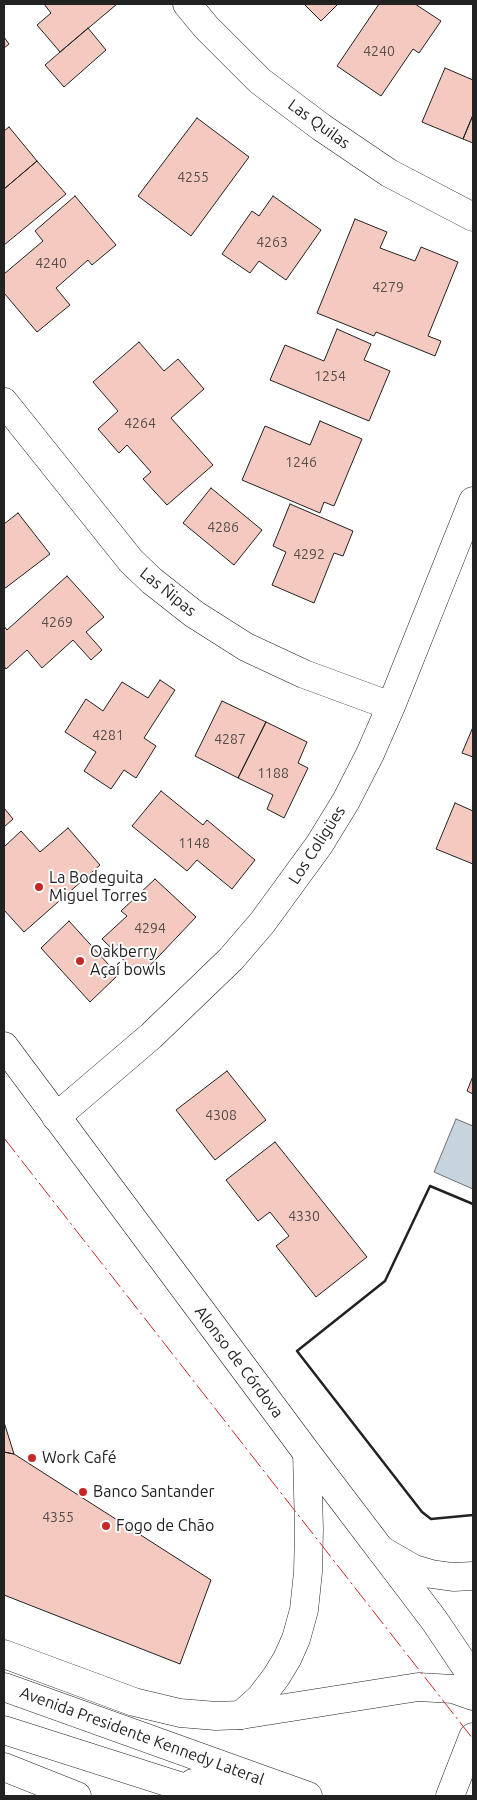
<!DOCTYPE html>
<meta charset="utf-8">
<style>
body{margin:0}
#map{position:relative;width:477px;height:1800px;overflow:hidden;background:#fff;font-family:Ubuntu,sans-serif}
canvas{display:block}
.frame{position:absolute;inset:0;border:5px solid #222;pointer-events:none}
</style>
<div id="map">
<canvas width="477" height="1800"></canvas>
<div class="frame"></div>
</div>
<script>
const context = document.querySelector('canvas').getContext('2d');
context.lineJoin = 'round';
function fill(path, color) {
  context.fillStyle = color;
  context.fill(path, 'evenodd');
}
function toPath(rows) {
  const path = new Path2D();
  for (const r of rows) {
    path.moveTo(r[0], r[1]);
    for (let i = 2; i < r.length; i += 2) path.lineTo(r[i], r[i + 1]);
  }
  return path;
}
function stroke(path, color, width, dash) {
  context.strokeStyle = color;
  context.lineWidth = width;
  context.lineCap = dash ? 'butt' : 'round';
  context.setLineDash(dash || []);
  context.stroke(path);
}
function write(font, color, halo, rows, align = 'center') {
  context.font = font + ' Ubuntu,sans-serif';
  context.lineWidth = 4;
  context.setLineDash([]);
  context.textBaseline = 'middle';
  context.strokeStyle = halo;
  context.fillStyle = color;
  for (const [text, x, y, turn = 0] of rows) {
    context.save();
    context.translate(x, y);
    context.rotate((+turn || 0) * Math.PI / 180);
    context.textAlign = isNaN(turn) ? turn : align;
    if (halo) context.strokeText(text, 0, 0);
    context.fillText(text, 0, 0);
    context.restore();
  }
}
const water = toPath([
 [456,1119,473,1126,473,1189,434,1172,456,1119]
]);
fill(water, '#c7d3dd');
stroke(water, '#6f6f6f', 1);
const building = toPath([
 [44,4,117,4,60,52,37,25,51,13,44,4],
 [304,4,338,4,321,21,304,4],
 [379,4,415,4,441,21,419,53,413,49,381,96,337,66,379,4],
 [88,28,106,50,64,87,45,65,88,28],
 [4,37,9,44,4,48,4,37],
 [445,68,473,80,473,115,463,139,422,122,445,68],
 [473,115,473,143,463,139,473,115],
 [197,118,249,157,191,236,138,196,197,118],
 [9,127,37,161,4,189,4,131,9,127],
 [37,161,66,194,4,245,4,189,37,161],
 [75,196,116,245,92,265,88,260,56,288,70,305,37,332,4,293,4,274,43,241,35,231,75,196],
 [273,196,321,230,286,280,259,261,250,273,222,254,252,211,259,216,273,196],
 [355,219,387,232,380,248,415,261,421,247,458,262,428,336,441,341,435,356,376,332,374,336,317,313,355,219],
 [337,329,371,344,364,360,390,371,369,421,270,380,285,345,324,361,337,329],
 [139,342,164,371,178,359,204,389,171,418,213,465,167,505,143,479,151,472,127,445,119,453,98,429,118,411,93,382,139,342],
 [320,421,362,439,334,506,324,502,320,513,242,480,265,426,310,445,320,421],
 [211,488,262,530,234,565,183,523,211,488],
 [290,504,353,531,343,556,334,553,314,603,272,585,286,552,273,546,290,504],
 [18,513,50,554,4,589,4,524,18,513],
 [67,576,104,617,86,632,102,650,91,660,73,640,42,668,27,650,6,669,4,666,4,626,7,630,67,576],
 [160,680,175,690,144,738,156,746,136,778,124,770,111,789,84,771,96,752,65,732,86,699,103,711,122,682,148,698,160,680],
 [222,701,266,722,238,778,195,756,222,701],
 [266,722,307,742,298,763,308,768,284,818,267,809,273,795,238,778,266,722],
 [473,727,473,757,462,753,473,727],
 [161,791,203,825,207,820,255,860,232,889,197,860,187,871,132,826,161,791],
 [455,803,473,811,473,864,436,849,455,803],
 [4,808,13,819,4,827,4,808],
 [68,828,100,865,24,932,4,910,4,847,21,831,40,852,68,828],
 [155,879,196,917,140,976,102,939,127,916,121,911,155,879],
 [69,921,118,975,90,1002,41,948,69,921],
 [227,1071,266,1120,215,1160,176,1110,227,1071],
 [473,1076,473,1094,467,1091,473,1076],
 [275,1142,367,1257,316,1297,276,1246,289,1236,270,1212,258,1221,226,1180,275,1142],
 [4,1422,14,1454,4,1452,4,1422],
 [4,1452,14,1454,211,1580,180,1664,4,1595,4,1452]
]);
fill(building, '#f3c9c0');
stroke(building, '#222', 1);
const minor = toPath([
 [187,4,206,27,260,81,321,127,389,173,473,217],
 [4,402,131,561,152,581,194,614,246,647,304,674,391,706],
 [56,1117,151,1036,231,959,262,923,319,845,346,801,370,754,391,706,473,501]
]);
const tertiary = toPath([
 [4,1654,134,1702,180,1713,216,1716,241,1715,418,1687,453,1689,473,1696]
]);
const secondary = toPath([
 [4,1046,307,1453,434,1620,473,1678],
 [241,1715,260,1698,276,1677,287,1659,296,1639,304,1610,308,1572,309,1530,307,1453]
]);
const primary = toPath([
 [381,1550,414,1569,431,1574,453,1577,473,1576],
 [4,1687,308,1796],
 [450,1796,473,1737]
]);
const motorway = toPath([
 [4,1730,211,1796],
 [4,1767,77,1796],
 [193,1783,255,1796]
]);
stroke(minor, '#222', 29);
stroke(tertiary, '#222', 29);
stroke(secondary, '#222', 29);
stroke(primary, '#222', 29);
stroke(motorway, '#222', 29);
stroke(minor, '#fff', 28);
stroke(tertiary, '#fff', 28);
stroke(secondary, '#fff', 28);
stroke(primary, '#fff', 28);
stroke(motorway, '#fff', 28);
stroke(toPath([
 [473,1204,430,1186,385,1281,297,1351,422,1512,431,1519,473,1515]
]), '#222', 2.5);
stroke(toPath([
 [4,1138,473,1739]
]), '#c62828', 1, [18, 4, 2.5, 4]);
for (const [x, y, r, color] of [
 [39,887,5,"#c62828"],
 [80,961,5,"#c62828"],
 [32,1458,5,"#c62828"],
 [83,1492,5,"#c62828"],
 [106,1526,5,"#c62828"]
]) {
  const dot = new Path2D();
  dot.arc(x, y, r, 0, 2 * Math.PI);
  context.fillStyle = color;
  context.fill(dot);
  stroke(dot, '#fff', 2);
}
write('14px', '#564c4a', null, [
 ["4240",379,51],
 ["4255",193,177],
 ["4263",272,242],
 ["4240",51,263],
 ["4279",388,287],
 ["1254",330,376],
 ["4264",140,423],
 ["1246",301,462],
 ["4286",223,527],
 ["4292",309,554],
 ["4269",57,622],
 ["4281",108,735],
 ["4287",230,739],
 ["1188",273,773],
 ["1148",194,843],
 ["4294",150,928],
 ["4308",221,1115],
 ["4330",304,1216],
 ["4355",58,1517]
]);
write('16px', '#222', '#fff', [
 ["Las Quilas",319,124,36],
 ["Las Ñipas",168,592,39],
 ["Los Coligües",317,845,-57],
 ["Alonso de Córdova",239,1362,53],
 ["Avenida Presidente Kennedy Lateral",142,1736,20]
]);
write('16px', '#222', '#fff', [
 ["La Bodeguita",49,878],
 ["Miguel Torres",49,896],
 ["Oakberry",90,952],
 ["Açaí bowls",90,970],
 ["Work Café",42,1458],
 ["Banco Santander",93,1492],
 ["Fogo de Chão",116,1526]
], 'left');
</script>
